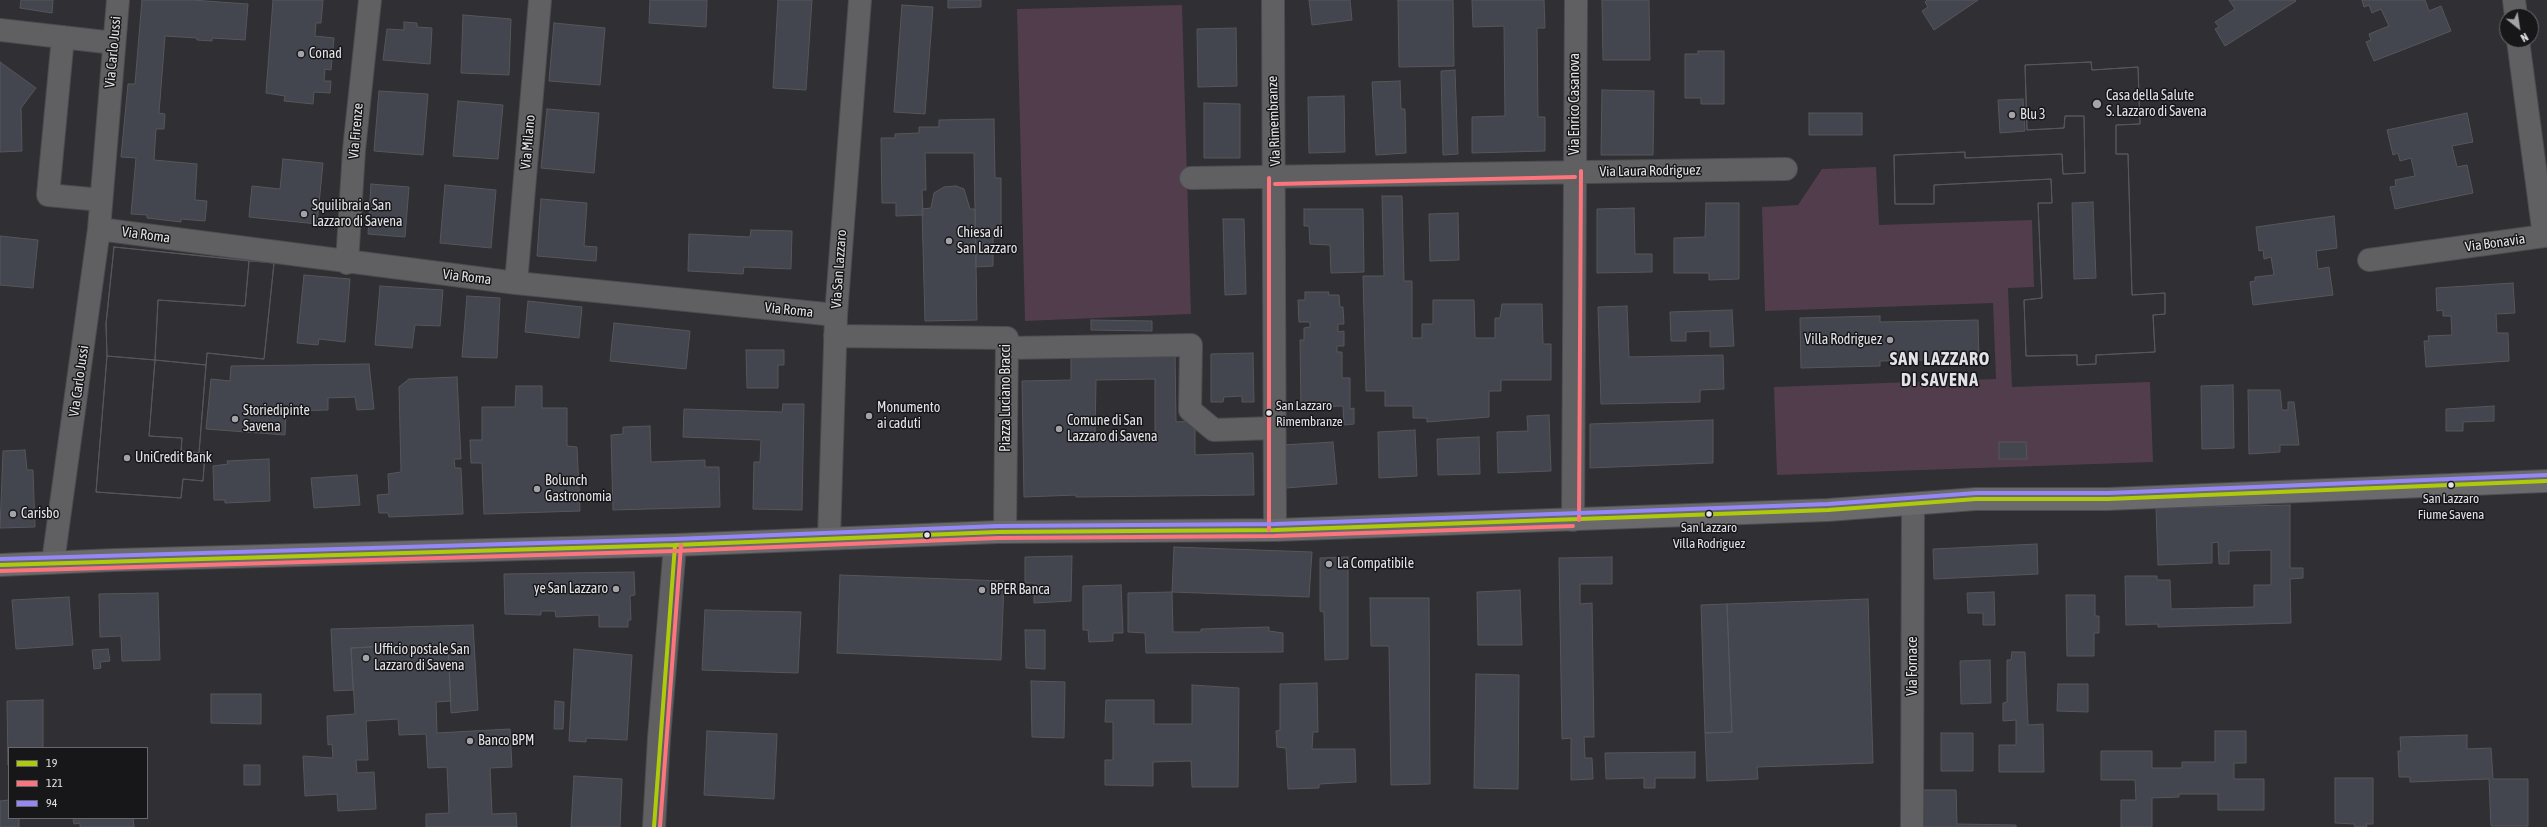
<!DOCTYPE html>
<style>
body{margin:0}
#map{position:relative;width:2547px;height:827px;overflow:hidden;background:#2f2f34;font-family:"Asap Condensed",sans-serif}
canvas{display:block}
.legend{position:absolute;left:8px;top:747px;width:140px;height:72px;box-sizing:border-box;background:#17171a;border:1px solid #68686c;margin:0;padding:5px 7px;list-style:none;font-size:12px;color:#e2e2e7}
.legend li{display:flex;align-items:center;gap:8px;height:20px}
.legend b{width:20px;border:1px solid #68686c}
.north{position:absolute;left:2499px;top:8px;width:40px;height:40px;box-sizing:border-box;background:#17171a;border:1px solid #68686c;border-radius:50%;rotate:150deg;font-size:11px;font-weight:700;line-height:16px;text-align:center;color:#e2e2e7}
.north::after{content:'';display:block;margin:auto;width:14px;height:18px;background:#a3a3a8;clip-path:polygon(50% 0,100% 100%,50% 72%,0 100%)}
</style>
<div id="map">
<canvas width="2547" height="827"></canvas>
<ul class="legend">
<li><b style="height:5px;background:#afca0b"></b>19</li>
<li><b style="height:5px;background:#fc747c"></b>121</li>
<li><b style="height:5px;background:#9488f6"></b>94</li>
</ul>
<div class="north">N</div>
</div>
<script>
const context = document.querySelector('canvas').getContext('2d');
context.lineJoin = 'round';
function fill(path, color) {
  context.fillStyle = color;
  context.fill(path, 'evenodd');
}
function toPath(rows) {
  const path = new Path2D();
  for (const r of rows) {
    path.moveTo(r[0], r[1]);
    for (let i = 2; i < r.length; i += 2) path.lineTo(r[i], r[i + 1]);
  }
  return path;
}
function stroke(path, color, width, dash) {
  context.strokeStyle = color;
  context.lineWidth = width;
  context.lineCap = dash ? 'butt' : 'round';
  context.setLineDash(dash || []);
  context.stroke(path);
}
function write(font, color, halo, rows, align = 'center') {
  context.font = font + ' "Asap Condensed",sans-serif';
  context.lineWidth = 3;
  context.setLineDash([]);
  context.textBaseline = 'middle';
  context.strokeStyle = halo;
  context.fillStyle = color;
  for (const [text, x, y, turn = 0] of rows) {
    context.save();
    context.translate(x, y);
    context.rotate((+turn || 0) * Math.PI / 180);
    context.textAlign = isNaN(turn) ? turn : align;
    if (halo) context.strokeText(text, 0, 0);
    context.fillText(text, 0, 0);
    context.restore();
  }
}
fill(toPath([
 [1182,5,1191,314,1025,321,1017,9],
 [1876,167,1879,225,2032,220,2034,287,2008,288,2012,387,2150,382,2153,462,1777,475,1774,387,1996,379,1993,303,1765,311,1762,207,1798,205,1822,169]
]), '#523d4d');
const building = toPath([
 [21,0,53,0,52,13,20,8,21,0],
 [142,0,192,0,248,4,245,40,212,38,212,41,197,40,197,38,165,36,159,113,165,114,164,129,156,129,154,160,197,164,195,200,207,201,205,221,181,219,181,222,147,218,147,215,131,214,136,158,121,157,128,84,135,84,142,0],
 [273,0,323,0,321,23,316,23,315,36,334,38,331,70,325,69,324,81,331,81,330,93,314,92,313,104,284,101,285,96,266,93,273,0],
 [650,0,707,0,706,27,649,23,650,0],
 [778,0,812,0,806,90,773,88,778,0],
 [948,0,981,0,981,7,948,8,948,0],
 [1309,0,1350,0,1352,20,1312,25,1309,0],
 [1398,0,1453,0,1454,66,1399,67,1398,0],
 [1472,0,1544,0,1545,28,1537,28,1538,117,1545,117,1545,151,1472,153,1472,117,1505,116,1504,26,1473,27,1472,0],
 [1602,0,1649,0,1650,60,1603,60,1602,0],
 [1927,0,1978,0,1934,30,1922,11,1928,7,1925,2,1927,0],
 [2229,0,2295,0,2296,1,2225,46,2215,29,2219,27,2215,22,2235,9,2229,0],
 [2362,0,2425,0,2429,11,2441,6,2451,31,2374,61,2366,42,2371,40,2369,34,2389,26,2381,9,2372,13,2369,5,2364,7,2362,0],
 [902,5,933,7,925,114,894,112,902,5],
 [463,15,511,19,509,75,461,73,463,15],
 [404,22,417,23,417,27,432,28,430,64,383,60,387,29,404,30,404,22],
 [554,23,605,28,600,85,549,81,554,23],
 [1236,28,1237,86,1198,87,1197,29,1236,28],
 [1698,51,1724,51,1724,104,1701,104,1701,98,1685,98,1685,54,1698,54,1698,51],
 [0,62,36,88,21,108,22,151,0,152,0,62],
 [2091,62,2092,70,2138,67,2140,124,2116,125,2116,154,2128,154,2132,295,2165,293,2165,314,2153,315,2155,352,2096,355,2096,364,2077,365,2077,355,2026,356,2024,300,2042,298,2038,203,2052,203,2051,179,1934,185,1934,204,1895,204,1894,155,1965,152,1965,158,2062,154,2063,174,2085,173,2084,116,2065,116,2064,128,2027,130,2025,65,2091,62],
 [2093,202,2096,278,2074,279,2072,203,2093,202],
 [2091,62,2092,70,2138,67,2140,124,2116,125,2116,154,2128,154,2132,295,2165,293,2165,314,2153,315,2155,352,2096,355,2096,364,2077,365,2077,355,2026,356,2024,300,2042,298,2038,203,2052,203,2051,179,1934,185,1934,204,1895,204,1894,155,1965,152,1965,158,2062,154,2063,174,2085,173,2084,116,2065,116,2064,128,2027,130,2025,65,2091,62],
 [1455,70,1458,154,1443,155,1441,71,1455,70],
 [1400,81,1401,109,1405,109,1406,153,1376,155,1372,82,1400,81],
 [1602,90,1654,91,1653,155,1601,155,1602,90],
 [379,91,428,94,423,155,374,151,379,91],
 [1344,96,1345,152,1309,153,1308,97,1344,96],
 [2023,99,2025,131,2000,133,1998,100,2023,99],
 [458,101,503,105,498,159,453,156,458,101],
 [1204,103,1240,104,1240,158,1204,158,1204,103],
 [547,109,599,113,594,173,541,168,547,109],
 [1809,113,1862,113,1862,135,1809,135,1809,113],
 [2467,113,2473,142,2452,146,2457,167,2467,165,2473,193,2395,209,2390,187,2396,186,2395,180,2415,176,2411,158,2400,161,2398,153,2393,155,2387,130,2467,113],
 [994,119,995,178,1001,178,1001,238,993,238,993,266,976,267,974,153,925,153,926,190,922,190,923,215,896,216,896,203,882,203,881,138,895,138,895,134,919,133,919,127,939,127,939,120,994,119],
 [283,159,323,163,317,224,249,217,252,186,280,189,283,159],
 [371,184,409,187,405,237,368,234,371,184],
 [445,185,496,190,491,248,440,243,445,185],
 [956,186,964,189,970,209,975,209,977,320,925,321,922,209,931,208,934,193,944,187,956,186],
 [1382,196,1402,196,1404,281,1412,281,1412,338,1422,338,1422,324,1433,324,1433,300,1474,300,1475,338,1495,338,1495,318,1500,318,1502,304,1542,304,1543,344,1551,344,1551,380,1501,380,1501,391,1489,391,1489,417,1427,422,1427,418,1413,418,1413,406,1385,406,1385,391,1366,391,1363,276,1384,276,1382,196],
 [541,199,587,203,584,246,597,247,596,261,537,256,541,199],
 [1706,203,1739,203,1739,279,1709,280,1709,273,1674,273,1674,238,1705,237,1706,203],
 [1634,208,1635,254,1652,254,1652,272,1597,273,1597,209,1634,208],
 [1304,209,1363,209,1364,272,1331,273,1330,245,1310,244,1309,226,1304,226,1304,209],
 [1458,213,1459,260,1430,261,1429,214,1458,213],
 [2334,216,2337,248,2316,251,2318,269,2329,267,2333,295,2253,305,2250,282,2255,281,2255,277,2274,275,2271,257,2264,259,2263,250,2259,251,2256,227,2334,216],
 [1223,219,1244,219,1246,294,1225,295,1223,219],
 [751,230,792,231,791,269,744,267,743,274,688,271,689,234,750,237,751,230],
 [0,236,38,240,33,288,0,285,0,236],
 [114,247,274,263,264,359,207,353,199,453,205,453,203,481,183,479,181,498,96,492,107,356,106,324,114,247],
 [114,247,249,261,245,306,158,300,155,360,107,356,106,324,114,247],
 [249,261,274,263,264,359,207,353,206,365,155,360,158,300,245,306,249,261],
 [304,275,350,279,345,342,319,339,318,345,297,343,304,275],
 [2513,283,2515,313,2496,314,2497,333,2508,333,2509,361,2426,367,2424,341,2429,341,2428,336,2452,335,2451,316,2443,316,2443,310,2437,311,2436,288,2513,283],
 [380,286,443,290,440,326,415,325,412,348,375,345,380,286],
 [1305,292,1329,292,1328,295,1339,295,1340,307,1343,307,1344,324,1338,324,1338,332,1344,331,1344,346,1337,346,1337,352,1342,352,1342,378,1350,378,1350,409,1354,408,1354,424,1344,425,1343,406,1301,407,1300,340,1304,340,1304,328,1310,327,1310,322,1299,322,1298,300,1305,300,1305,292],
 [467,296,500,298,497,358,462,357,467,296],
 [528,301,582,307,579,338,525,332,528,301],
 [1627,306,1629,357,1723,355,1724,389,1700,390,1700,402,1601,404,1598,307,1627,306],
 [1732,310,1734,346,1710,347,1710,331,1686,332,1686,341,1671,341,1670,312,1732,310],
 [1880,316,1880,322,1978,320,1979,359,1880,361,1880,366,1801,368,1800,318,1880,316],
 [1091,320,1152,321,1152,331,1091,330,1091,320],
 [614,323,690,331,686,369,610,361,614,323],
 [746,350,784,350,784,365,778,365,778,388,747,388,746,350],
 [1175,351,1176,422,1195,421,1195,455,1253,453,1254,495,1076,497,1076,495,1024,497,1022,381,1071,380,1071,353,1175,351],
 [1155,379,1155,437,1095,438,1096,380,1155,379],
 [1253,353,1254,402,1242,402,1242,396,1224,397,1223,402,1211,402,1211,354,1253,353],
 [107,356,155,360,149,436,182,438,181,451,205,453,203,481,183,479,181,498,96,492,107,356],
 [155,360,206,365,199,453,181,451,182,438,149,436,155,360],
 [369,364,374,409,357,410,355,397,328,398,328,410,286,411,285,435,206,429,211,379,230,381,231,366,369,364],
 [457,377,461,459,454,459,455,468,461,468,463,514,389,517,388,513,379,513,377,495,389,494,388,474,401,472,399,387,409,379,457,377],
 [2233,385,2234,448,2202,449,2201,386,2233,385],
 [516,386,542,386,542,408,567,408,567,446,577,447,580,511,484,514,482,463,471,463,470,440,482,440,482,407,515,407,516,386],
 [2248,390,2280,390,2282,410,2288,410,2288,402,2294,402,2299,445,2280,445,2280,452,2249,454,2248,390],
 [783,404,804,404,802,510,753,509,754,462,760,462,761,440,683,437,684,409,782,412,783,404],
 [2494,406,2494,421,2463,422,2463,431,2446,431,2446,409,2494,406],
 [1549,415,1551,471,1498,473,1497,432,1528,431,1527,416,1549,415],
 [1713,420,1713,463,1590,468,1590,424,1713,420],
 [650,426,651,462,705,460,705,467,719,467,720,507,613,510,611,435,623,434,623,427,650,426],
 [1415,430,1417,476,1379,478,1378,432,1415,430],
 [1479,437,1480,474,1438,475,1437,439,1479,437],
 [1333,442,1337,484,1286,488,1283,445,1333,442],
 [1999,442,2026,442,2027,459,1999,459,1999,442],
 [25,450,27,470,33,470,35,527,0,528,3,451,25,450],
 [269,459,270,501,225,503,225,500,214,500,213,466,228,464,227,461,269,459],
 [357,475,360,505,314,508,311,478,357,475],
 [2290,505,2290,568,2303,568,2303,578,2290,579,2291,623,2158,627,2158,624,2126,625,2125,576,2157,576,2157,580,2170,580,2171,609,2254,607,2254,585,2271,585,2271,550,2229,551,2229,564,2219,564,2218,542,2212,543,2212,563,2158,565,2156,508,2290,505],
 [2037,544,2038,574,1934,579,1933,549,2037,544],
 [1174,547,1312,552,1309,597,1172,592,1174,547],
 [1072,556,1071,601,1034,603,1034,583,1025,583,1025,557,1072,556],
 [1348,557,1348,659,1325,660,1324,612,1320,611,1320,558,1348,557],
 [1612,557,1612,584,1580,584,1580,604,1592,603,1594,737,1584,737,1585,758,1592,758,1593,779,1571,780,1571,738,1562,739,1559,558,1612,557],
 [634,572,635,595,630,596,631,620,628,620,628,627,599,627,599,615,556,617,555,611,541,611,541,615,505,614,504,574,634,572],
 [840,575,1004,581,1001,660,837,653,840,575],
 [1121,585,1123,633,1113,633,1113,641,1089,642,1088,630,1083,630,1083,586,1121,585],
 [1520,590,1522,645,1478,645,1477,592,1520,590],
 [1172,592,1173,632,1201,632,1201,629,1269,627,1269,631,1283,633,1283,652,1146,653,1145,633,1128,632,1128,593,1172,592],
 [1994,592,1995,625,1983,625,1983,613,1968,613,1967,593,1994,592],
 [158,593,160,660,122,661,121,636,100,637,99,594,158,593],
 [2066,595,2095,595,2095,616,2099,616,2099,633,2094,633,2094,656,2067,656,2066,595],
 [69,597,73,645,16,649,12,600,69,597],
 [1370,598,1429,598,1430,784,1391,785,1389,646,1371,646,1370,598],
 [1868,599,1873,763,1757,767,1758,779,1707,781,1705,733,1732,732,1727,604,1868,599],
 [1727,604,1732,732,1705,733,1701,605,1727,604],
 [705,610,801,612,798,673,702,670,705,610],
 [473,625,478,710,451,713,448,646,405,649,405,645,351,648,353,690,334,691,331,629,473,625],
 [1025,630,1045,630,1045,669,1026,668,1025,630],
 [405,645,405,649,448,646,451,701,436,702,437,733,510,729,512,767,490,768,492,814,516,813,517,827,426,827,426,814,449,813,447,767,428,768,426,734,399,735,398,719,366,721,368,760,356,760,357,773,374,772,376,809,338,811,337,794,305,796,303,756,333,758,332,744,328,745,327,716,355,714,351,648,405,645],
 [108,649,110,661,100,662,101,668,94,669,92,650,108,649],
 [574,649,632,655,627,740,586,738,586,742,569,741,574,649],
 [2012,652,2025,652,2028,725,2043,724,2044,772,1999,772,1999,745,2016,745,2016,720,2003,721,2003,703,2007,702,2007,660,2011,660,2012,652],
 [1990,660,1991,703,1961,704,1960,661,1990,660],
 [1476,674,1519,675,1518,789,1474,788,1476,674],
 [1031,681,1065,682,1064,738,1032,737,1031,681],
 [1317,683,1318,732,1313,732,1312,749,1355,749,1356,782,1319,784,1319,788,1288,789,1286,748,1277,747,1276,731,1280,730,1280,684,1317,683],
 [2058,684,2088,684,2088,712,2057,711,2058,684],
 [1192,685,1239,688,1238,787,1192,787,1191,761,1153,762,1153,786,1105,785,1105,760,1113,760,1113,722,1105,722,1106,700,1154,700,1154,724,1192,724,1192,685],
 [211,694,261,694,261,724,211,723,211,694],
 [43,700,43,748,9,748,8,765,7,701,43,700],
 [555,701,564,702,563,729,554,729,555,701],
 [707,731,777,734,774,799,704,795,707,731],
 [2215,731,2246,731,2246,763,2234,763,2234,779,2264,779,2264,810,2218,810,2218,794,2179,794,2179,797,2152,798,2152,827,2121,827,2121,800,2136,800,2135,780,2101,780,2101,751,2152,751,2152,768,2182,768,2182,762,2215,762,2215,731],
 [1941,733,1973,733,1973,771,1941,771,1941,733],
 [2467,735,2467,749,2491,748,2493,779,2528,779,2528,826,2491,826,2489,779,2410,782,2410,777,2399,777,2398,751,2401,751,2400,737,2467,735],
 [1695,752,1695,778,1655,778,1655,788,1644,788,1644,778,1606,779,1605,753,1695,752],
 [244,765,260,765,260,785,244,785,244,765],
 [574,776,622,779,620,827,571,827,574,776],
 [2335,778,2373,778,2373,824,2366,824,2367,827,2355,827,2354,824,2335,823,2335,778],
 [1921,790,1956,790,1957,824,2016,825,2016,827,1920,827,1921,790],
 [9,800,9,818,19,818,19,827,0,827,0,801,9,800],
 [73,818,133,818,134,827,80,827,80,823,74,824,73,818]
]);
fill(building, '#43464e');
stroke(building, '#56565b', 1);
const minor = toPath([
 [1273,0,1275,530],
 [2514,0,2516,16],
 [0,30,114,43],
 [63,37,48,195,101,200],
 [1191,178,1786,169],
 [99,229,516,283,836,315],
 [2369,260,2544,236,2518,40],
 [347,263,354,150,370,0],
 [516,283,540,0],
 [835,336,1007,338,1005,532],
 [1007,348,1191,345,1190,410,1214,430,1274,428],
 [1573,520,1576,0],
 [829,538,836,315,860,0],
 [53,562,99,229,118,0],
 [654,827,659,738,675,545],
 [1912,827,1913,504]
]);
const major = toPath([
 [0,565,114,560,675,545,998,532,1275,530,1828,510,1976,499,2108,499,2547,481]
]);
stroke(minor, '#4c4c50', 24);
stroke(major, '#4c4c50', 24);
stroke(minor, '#605f61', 22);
stroke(major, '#6a696b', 22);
stroke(toPath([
 [0,565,675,545,998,532,1275,530,1828,510,1976,499,2108,499,2547,481],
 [654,827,675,545]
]), '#afca0b', 4);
stroke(toPath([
 [1269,178,1269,530],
 [1275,184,1575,177],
 [1579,520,1581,171],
 [0,571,675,551,998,538,1275,536,1573,526],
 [660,827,681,545]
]), '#fc747c', 4);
stroke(toPath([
 [0,559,675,539,998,526,1275,524,1828,504,1976,493,2108,493,2547,475]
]), '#9488f6', 4);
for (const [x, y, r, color] of [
 [301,54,4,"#a3a3a8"],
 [2097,104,5,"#a3a3a8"],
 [2012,115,4,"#a3a3a8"],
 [304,214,4,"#a3a3a8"],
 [949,241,4,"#a3a3a8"],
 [1890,340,4,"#a3a3a8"],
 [1269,413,3.5,"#e2e2e7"],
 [869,416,4,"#a3a3a8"],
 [235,419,4,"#a3a3a8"],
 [1059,429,4,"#a3a3a8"],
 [127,458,4,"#a3a3a8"],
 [2451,485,3.5,"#e2e2e7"],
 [537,489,4,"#a3a3a8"],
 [13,514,4,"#a3a3a8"],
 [1709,514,3.5,"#e2e2e7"],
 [927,535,3.5,"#e2e2e7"],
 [1329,564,4,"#a3a3a8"],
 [616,589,4,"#a3a3a8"],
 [982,590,4,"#a3a3a8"],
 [366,658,4,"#a3a3a8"],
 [470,741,4,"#a3a3a8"]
]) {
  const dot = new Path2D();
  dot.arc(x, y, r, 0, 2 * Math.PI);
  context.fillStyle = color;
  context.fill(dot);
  stroke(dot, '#17171a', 1.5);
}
write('13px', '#e2e2e7', '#17171a', [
 ["San Lazzaro",1276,406,"left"],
 ["Rimembranze",1276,422,"left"],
 ["San Lazzaro",2451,499],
 ["Fiume Savena",2451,515],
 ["San Lazzaro",1709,528],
 ["Villa Rodriguez",1709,544]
]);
write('14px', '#e2e2e7', '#17171a', [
 ["Via Carlo Jussi",113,52,-85],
 ["Via Enrico Casanova",1575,104,-90],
 ["Via Rimembranze",1274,121,-92],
 ["Via Firenze",356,131,-85],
 ["Via Milano",528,142,-85],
 ["Via Laura Rodriguez",1650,171,-1],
 ["Via Roma",146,235,8],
 ["Via Bonavia",2495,243,-8],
 ["Via San Lazzaro",839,269,-86],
 ["Via Roma",467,277,7],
 ["Via Roma",789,310,6],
 ["Via Carlo Jussi",79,381,-82],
 ["Piazza Luciano Bracci",1006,398,-90],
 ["Via Fornace",1913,666,-90]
]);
write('14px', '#e2e2e7', '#17171a', [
 ["Conad",309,54],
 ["Casa della Salute",2106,96],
 ["S. Lazzaro di Savena",2106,112],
 ["Blu 3",2020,115],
 ["Squilibrai a San",312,206],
 ["Lazzaro di Savena",312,222],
 ["Chiesa di",957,233],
 ["San Lazzaro",957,249],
 ["Villa Rodriguez",1882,340,"right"],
 ["Monumento",877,408],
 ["ai caduti",877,424],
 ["Storiedipinte",243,411],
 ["Savena",243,427],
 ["Comune di San",1067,421],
 ["Lazzaro di Savena",1067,437],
 ["UniCredit Bank",135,458],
 ["Bolunch",545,481],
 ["Gastronomia",545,497],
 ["Carisbo",21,514],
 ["La Compatibile",1337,564],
 ["ye San Lazzaro",608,589,"right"],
 ["BPER Banca",990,590],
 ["Ufficio postale San",374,650],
 ["Lazzaro di Savena",374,666],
 ["Banco BPM",478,741]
], 'left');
context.letterSpacing = '1px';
write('bold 18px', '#e2e2e7', '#17171a', [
 ["SAN LAZZARO",1940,359],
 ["DI SAVENA",1940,380]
]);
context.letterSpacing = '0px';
</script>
